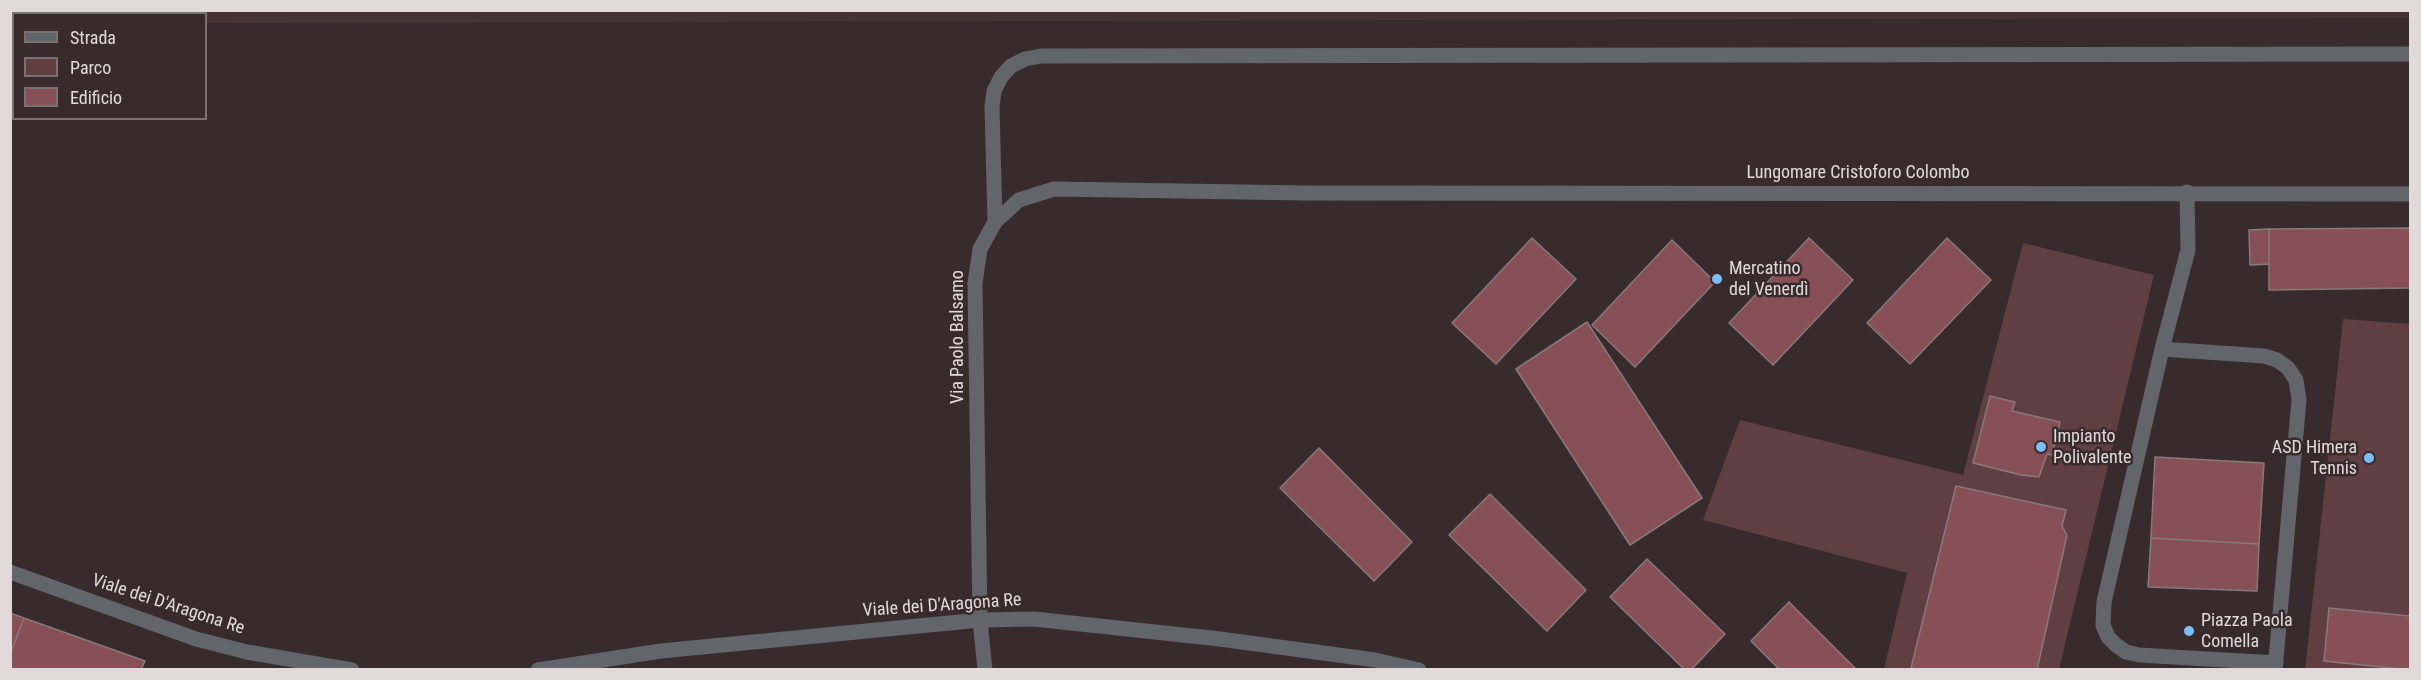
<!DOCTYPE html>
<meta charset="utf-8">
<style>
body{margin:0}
#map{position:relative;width:2421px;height:680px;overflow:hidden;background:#382b2d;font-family:"Roboto Condensed",sans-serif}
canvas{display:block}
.frame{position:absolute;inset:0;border:12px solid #e1d9da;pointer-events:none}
.legend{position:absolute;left:12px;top:12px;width:195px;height:108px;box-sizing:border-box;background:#382b2d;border:2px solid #7c7172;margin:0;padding:8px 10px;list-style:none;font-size:18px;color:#e1d9da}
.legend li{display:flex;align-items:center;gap:12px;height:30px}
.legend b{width:30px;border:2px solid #7c7172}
</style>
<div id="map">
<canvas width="2421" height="680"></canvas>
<div class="frame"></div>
<ul class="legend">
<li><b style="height:8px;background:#62666a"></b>Strada</li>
<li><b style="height:16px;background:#603f43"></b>Parco</li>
<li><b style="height:16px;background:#875057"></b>Edificio</li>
</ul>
</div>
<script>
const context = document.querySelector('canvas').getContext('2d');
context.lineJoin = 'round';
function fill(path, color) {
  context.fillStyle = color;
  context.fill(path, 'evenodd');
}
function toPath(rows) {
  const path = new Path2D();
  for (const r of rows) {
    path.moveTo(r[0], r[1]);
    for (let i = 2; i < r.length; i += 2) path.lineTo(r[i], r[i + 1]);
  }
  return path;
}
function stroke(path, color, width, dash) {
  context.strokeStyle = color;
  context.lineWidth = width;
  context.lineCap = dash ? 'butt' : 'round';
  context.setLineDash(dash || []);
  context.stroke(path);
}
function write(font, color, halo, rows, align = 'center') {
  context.font = font + ' "Roboto Condensed",sans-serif';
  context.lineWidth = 5;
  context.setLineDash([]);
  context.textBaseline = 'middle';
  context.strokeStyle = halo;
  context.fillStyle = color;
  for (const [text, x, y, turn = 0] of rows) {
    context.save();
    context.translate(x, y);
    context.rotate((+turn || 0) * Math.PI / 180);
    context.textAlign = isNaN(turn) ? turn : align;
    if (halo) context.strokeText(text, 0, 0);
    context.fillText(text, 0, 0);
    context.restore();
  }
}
fill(toPath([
 [2410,10,2410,18,206,23,206,14,14,14,13,24,10,24,11,10]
]), '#463335');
fill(toPath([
 [2023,243,2154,275,2059,669,1884,669,1907,573,1703,520,1740,420,1963,475],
 [2343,319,2410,324,2410,669,2305,670]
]), '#603f43');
const building = toPath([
 [2410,228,2410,288,2269,290,2269,229,2410,228],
 [2269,229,2269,264,2250,265,2249,230,2269,229],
 [1532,238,1576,279,1496,364,1452,323,1532,238],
 [1809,238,1853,280,1773,365,1729,323,1809,238],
 [1947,238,1991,280,1910,364,1867,323,1947,238],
 [1672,240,1715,282,1635,367,1592,325,1672,240],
 [1587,322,1702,498,1630,545,1516,369,1587,322],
 [1990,396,2015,402,2012,411,2060,422,2052,455,2047,454,2039,477,2021,475,1973,463,1990,396],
 [1319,448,1412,542,1374,581,1280,488,1319,448],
 [2155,457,2264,463,2259,544,2151,538,2155,457],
 [1956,486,2066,510,2062,526,2067,535,2037,670,1918,670,1911,668,1956,486],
 [1490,494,1586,590,1547,631,1449,535,1490,494],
 [2151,538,2259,544,2257,591,2148,587,2151,538],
 [1647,559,1725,634,1691,670,1685,670,1610,597,1647,559],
 [1789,602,1857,670,1780,670,1751,641,1789,602],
 [2329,608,2410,616,2410,670,2324,661,2329,608],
 [10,613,24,618,10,655,10,613],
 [24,618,145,661,141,670,10,670,10,655,24,618]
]);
fill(building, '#875057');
stroke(building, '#88797a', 1.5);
stroke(toPath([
 [2187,192,2188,250,2162,349,2104,602,2103,625,2108,637,2116,645,2126,652,2139,655,2276,663],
 [995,222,992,107,994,91,1001,77,1011,66,1025,59,1041,56,2410,54],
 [2162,349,2264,356,2277,360,2288,368,2296,380,2299,400,2275,670],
 [10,572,196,639,247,652,352,670],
 [538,670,661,651,980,620,1034,619,1220,639,1375,660,1419,670]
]), '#62666a', 15);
stroke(toPath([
 [985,670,980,620,975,283,980,249,995,222,1019,200,1054,189,1306,193,2410,194]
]), '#62666a', 15);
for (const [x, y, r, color] of [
 [1717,279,6,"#7dbef9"],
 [2041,447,6,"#7dbef9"],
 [2369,458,6,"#7dbef9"],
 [2189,631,6,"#7dbef9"]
]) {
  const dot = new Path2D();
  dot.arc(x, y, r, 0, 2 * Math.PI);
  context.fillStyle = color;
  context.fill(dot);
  stroke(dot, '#382b2d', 2);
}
write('18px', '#e1d9da', '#382b2d', [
 ["Lungomare Cristoforo Colombo",1858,173],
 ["Via Paolo Balsamo",958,337,-90],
 ["Viale dei D'Aragona Re",168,605,18],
 ["Viale dei D'Aragona Re",942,606,-4]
]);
write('18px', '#e1d9da', '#382b2d', [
 ["Mercatino",1729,269],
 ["del Venerdì",1729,290],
 ["Impianto",2053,437],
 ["Polivalente",2053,458],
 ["ASD Himera",2357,448,"right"],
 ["Tennis",2357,469,"right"],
 ["Piazza Paola",2201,621],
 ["Comella",2201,642]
], 'left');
</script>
